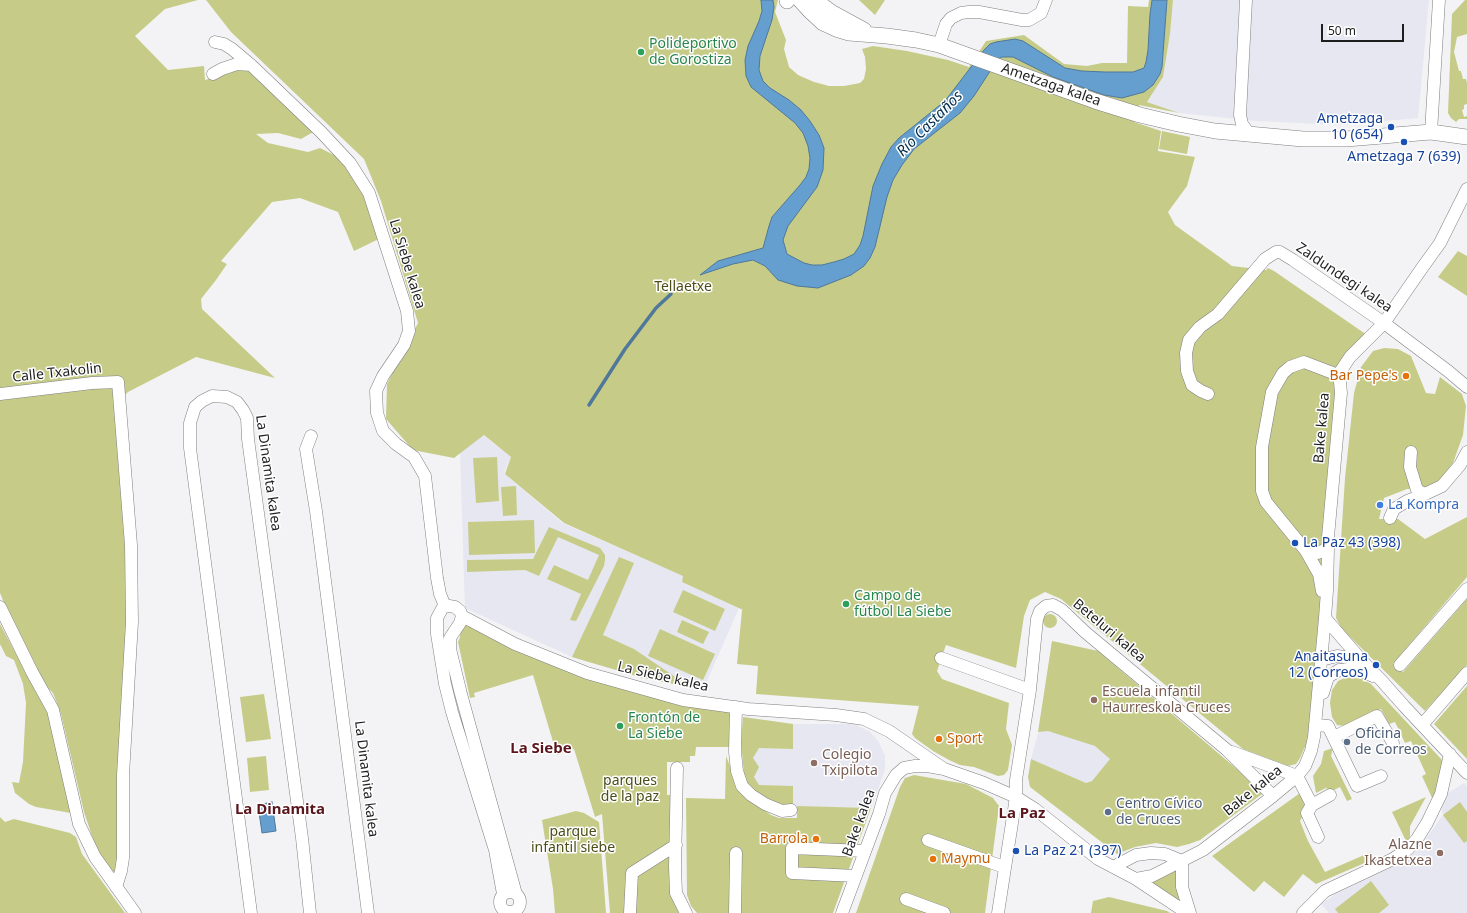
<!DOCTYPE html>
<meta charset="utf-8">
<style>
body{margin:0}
#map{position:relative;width:1467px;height:913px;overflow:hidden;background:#f3f3f5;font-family:"Noto Sans",sans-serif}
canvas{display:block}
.scale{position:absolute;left:1321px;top:24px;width:83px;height:18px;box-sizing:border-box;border:2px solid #1e1e1e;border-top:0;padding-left:5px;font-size:12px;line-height:14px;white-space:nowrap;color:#1e1e1e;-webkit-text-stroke:3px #fff;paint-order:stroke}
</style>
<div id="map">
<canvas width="1467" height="913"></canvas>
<div class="scale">50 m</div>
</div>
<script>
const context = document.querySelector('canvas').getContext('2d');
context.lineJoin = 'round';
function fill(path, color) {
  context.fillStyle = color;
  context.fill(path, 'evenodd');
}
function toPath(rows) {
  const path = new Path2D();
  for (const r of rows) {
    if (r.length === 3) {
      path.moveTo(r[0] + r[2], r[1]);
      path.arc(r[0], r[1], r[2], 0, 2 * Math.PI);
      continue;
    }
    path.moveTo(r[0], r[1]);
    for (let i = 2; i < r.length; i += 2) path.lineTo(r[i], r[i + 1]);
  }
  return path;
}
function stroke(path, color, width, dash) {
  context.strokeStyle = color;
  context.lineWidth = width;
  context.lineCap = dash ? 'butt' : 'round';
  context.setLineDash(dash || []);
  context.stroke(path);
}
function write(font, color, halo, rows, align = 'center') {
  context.font = font + ' "Noto Sans",sans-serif';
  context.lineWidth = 3;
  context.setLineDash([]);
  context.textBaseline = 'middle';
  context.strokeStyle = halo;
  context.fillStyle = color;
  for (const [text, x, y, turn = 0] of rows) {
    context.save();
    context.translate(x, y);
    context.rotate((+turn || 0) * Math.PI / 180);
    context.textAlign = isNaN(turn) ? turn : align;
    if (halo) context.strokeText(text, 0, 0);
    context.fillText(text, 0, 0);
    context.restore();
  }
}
fill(toPath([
 [1173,0,1429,0,1418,118,1339,125,1256,121,1179,113,1147,102,1163,77,1170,34],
 [483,435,511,457,504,473,562,523,684,576,682,582,739,608,703,690,643,678,572,657,465,608,460,453],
 [1052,641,1098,651,1148,713,1092,781,1086,783,1031,759,1040,726],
 [743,717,793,724,854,724,870,732,879,742,885,756,885,770,871,808,777,806,745,784],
 [1464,783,1467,786,1467,913,1329,913,1321,904,1337,893,1407,860,1420,847,1443,815,1441,806,1448,793]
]), '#e6e7f0');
fill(toPath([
 [0,0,198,0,165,9,135,36,168,70,204,66,205,80,231,73,237,68,250,70,315,131,301,139,278,133,256,134,268,143,308,152,320,148,350,163,383,237,354,251,338,212,300,198,272,202,221,261,227,264,216,280,201,299,202,309,275,378,196,357,128,392,116,403,129,552,119,860,116,876,103,859,94,842,84,812,61,714,53,693,42,682,15,629,0,593],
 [206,0,778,0,775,12,786,40,784,49,789,67,798,75,814,82,829,86,844,86,860,83,864,79,866,69,865,57,862,49,873,46,907,51,948,60,969,67,986,41,1024,35,1064,64,1087,66,1102,63,1127,63,1128,6,1148,7,1149,0,1173,0,1170,34,1163,77,1147,102,1179,113,1139,105,1134,122,1161,131,1158,151,1195,157,1187,186,1168,212,1175,225,1232,266,1266,270,1268,268,1274,271,1367,335,1340,382,1315,732,1304,749,1300,758,1296,764,1288,766,1243,749,1061,599,1045,592,1030,600,1024,616,1016,668,946,645,937,671,942,679,1009,703,1006,729,1012,745,1008,770,1004,775,998,776,974,767,960,765,949,760,933,751,915,738,912,734,919,706,756,694,758,666,737,664,742,610,743,610,682,582,683,576,564,523,505,474,511,457,484,435,454,458,413,450,386,419,387,384,418,323,381,201,364,159,231,32],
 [859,0,885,0,875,15],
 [1465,0,1467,0,1467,34,1457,37,1454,52,1459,71,1461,71,1463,79,1466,79,1467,83,1467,104,1464,105,1464,109,1462,110,1464,117,1467,116,1467,119,1459,119,1456,122,1451,118,1448,113,1452,14],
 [1162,131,1190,137,1187,154,1159,149],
 [1458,251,1467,256,1467,296,1438,277],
 [1384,348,1398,349,1411,356,1426,393,1435,394,1440,377,1462,394,1466,406,1463,435,1453,463,1441,479,1430,489,1407,489,1384,498,1379,519,1398,519,1425,539,1467,517,1467,577,1393,664,1403,672,1467,599,1467,665,1425,711,1342,629,1336,618,1345,478,1354,393,1361,367,1373,351],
 [497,457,499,501,476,503,473,458],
 [516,486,517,515,503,516,501,487],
 [534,520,535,553,469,555,468,522],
 [549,527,600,548,605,555,605,560,604,566,576,621,570,620,581,594,547,579,554,565,588,580,599,555,558,537,539,576,525,570,467,572,467,560,533,559],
 [619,557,634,563,603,635,634,649,690,687,643,678,572,657],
 [683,590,725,609,715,631,673,612],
 [1050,621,7],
 [461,618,567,666,731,706,729,747,696,747,695,756,690,756,690,762,667,762,667,795,674,795,673,900,679,913,610,913,602,814,595,817,574,749,557,755,533,675,474,693,475,697,470,698,458,642,460,637],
 [682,620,709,632,703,644,677,632],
 [0,624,50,718,71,813,36,807,29,804,15,793,12,782,19,783,23,762,26,703,23,684,14,660,6,656,0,644],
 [660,629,715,654,703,680,648,656],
 [1052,641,1098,651,1238,770,1262,794,1200,840,1189,844,1177,847,1156,843,1135,847,1117,854,1030,787,1028,777,1031,759,1086,783,1092,781,1110,759,1095,746,1048,731,1038,732],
 [1346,677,1362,679,1371,684,1443,761,1438,789,1433,800,1422,776,1426,774,1411,741,1405,743,1395,722,1389,724,1381,709,1345,726,1337,725,1332,717,1330,703,1332,690,1338,681],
 [1467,686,1467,759,1434,724],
 [264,694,271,739,246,742,240,697],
 [743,717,793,724,793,749,759,748,753,758,759,767,754,777,759,785,793,786,793,806,777,806,745,784,741,742],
 [1333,748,1331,756,1352,799,1347,801,1340,787,1332,791,1326,788,1316,793,1313,776,1321,764,1324,751],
 [266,756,269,790,250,792,247,758],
 [726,756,741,794,771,815,779,818,797,818,797,806,871,808,833,913,697,913,691,906,687,895,686,798,725,799],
 [914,775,966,784,993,798,999,806,985,913,856,913,900,787,905,778],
 [1300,793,1306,809,1300,821,1308,841,1325,872,1371,852,1374,859,1316,884,1303,874,1284,897,1264,881,1254,892,1212,856],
 [1426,797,1410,826,1410,836,1407,843,1392,812],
 [1460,802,1467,812,1467,841,1464,843,1443,815],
 [576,811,584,813,599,822,606,913,555,913,553,889,542,820],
 [0,817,5,822,14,819,70,833,76,837,82,854,125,913,0,913],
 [1176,870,1178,891,1183,905,1150,882],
 [1371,881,1389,905,1379,913,1338,913,1335,909],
 [1109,897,1167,911,1170,913,1091,913,1093,901]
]), '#c6cc88');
const water = toPath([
 [761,0,773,0,774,7,772,20,760,56,759,70,763,81,770,88,789,100,801,110,810,121,819,135,824,148,823,170,817,187,788,226,783,240,787,254,804,263,812,265,822,265,834,262,844,259,854,254,860,245,863,236,873,186,882,164,891,147,899,138,945,101,984,50,990,44,996,42,1015,39,1023,41,1065,68,1082,71,1105,72,1133,72,1144,68,1146,62,1148,50,1150,14,1152,0,1167,0,1162,67,1160,74,1153,85,1144,92,1122,98,1104,95,1053,77,1013,57,1002,57,998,59,974,96,960,113,914,149,902,165,893,180,887,197,875,247,870,258,864,266,851,275,818,288,797,286,778,280,765,266,753,260,733,264,700,275,718,261,763,248,769,226,772,217,800,185,806,177,809,169,810,158,808,146,803,133,795,123,751,87,746,76,745,60,748,46,759,21,762,11,761,0],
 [272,802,276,831,262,833,258,805,272,802]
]);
fill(water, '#649fcf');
stroke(water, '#4f789a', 1);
stroke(toPath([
 [589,405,625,349,656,308,671,294]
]), '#4f789a', 3.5);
const minor = toPath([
 [1246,0,1240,115,1242,124,1250,135],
 [215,42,224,44,232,49,251,65,321,132,350,163,369,193,407,311,409,331,404,345,383,376,376,391,377,413,383,431,396,444,414,457,425,476,437,578,440,594,445,606],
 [939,45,946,24,951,18,961,13,969,12,979,12,1022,20,1029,20,1041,13,1046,0],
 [213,74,222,69,237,64,251,65],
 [1431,132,1439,0],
 [1338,375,1350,357,1384,323,1422,268,1440,243,1467,189],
 [0,394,92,383,118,382,131,545,132,622,123,775,123,858,121,871,116,887],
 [1208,394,1201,391,1192,385,1187,371,1186,353,1189,340,1200,327,1218,314,1265,259,1276,252,1280,252,1293,260,1384,323,1448,371,1467,387],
 [311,436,306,449,316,511,368,913],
 [1411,452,1410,467,1417,490,1425,494,1442,486,1460,465,1467,452],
 [1390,518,1394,509,1407,501,1425,494],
 [1306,551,1319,574,1322,591],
 [0,607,32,672,53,710,79,824,95,857,135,913],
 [462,616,515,644,587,673,683,700,748,709,836,715,864,719,889,731,944,769],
 [1325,618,1363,662,1381,680,1404,706,1467,773],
 [941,658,1030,690],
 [1321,660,1337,656,1352,658,1362,662],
 [1400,665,1467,589],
 [1323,693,1328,677,1339,670,1351,669,1364,672,1373,676],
 [736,707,735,752,737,771,742,786,751,795,765,804,782,811,791,810],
 [1315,725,1328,726,1357,786,1381,776],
 [1422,725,1467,673],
 [1334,737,1377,716,1393,743],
 [1232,752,1297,776,1312,805,1330,795],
 [677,768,675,867,676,893,686,913],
 [1312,805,1307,813,1318,837],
 [928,840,1004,867],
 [1182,861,1182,887,1190,913],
 [1113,867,1136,855,1151,853,1165,854,1182,861],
 [856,876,792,873,792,848,865,851],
 [1136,879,1152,876,1203,850,1273,796,1297,776,1305,766,1311,751,1314,737,1325,618,1327,591,1328,548,1328,537,1341,393,1340,382,1338,375,1304,362,1290,367,1283,373,1272,392,1262,447,1262,491,1266,502,1306,551,1318,553,1328,548],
 [510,902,10],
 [503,894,495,850,452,712,445,684,437,634,437,618,443,607,449,606,455,607,460,611,462,616,460,623,450,638,450,649,461,694,516,894],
 [906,899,944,913],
 [251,913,190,448,190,423,195,407,202,401,212,396,227,397,237,402,243,410,247,418,248,439,302,838,310,913],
 [630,913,632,873,676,845],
 [735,913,736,853],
 [842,913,879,814,885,793,896,775,904,768,915,766,927,766,944,769,984,783,1016,797,1035,809,1098,859,1136,879,1187,913],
 [998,913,1016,797,1016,780,1030,690,1037,619,1040,611,1046,606,1053,605,1062,610,1085,632,1227,750,1273,796],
 [1303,913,1325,891,1391,860,1407,850,1417,839,1427,823,1441,794,1450,754]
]);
const tertiary = toPath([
 [800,0,810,11,823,23,836,29,849,33,887,36,916,40,939,45,1095,101,1140,115,1178,124,1215,131,1303,139,1346,139,1431,132,1467,137],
 [815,0,831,12,864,30],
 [787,1,787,0]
]);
stroke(minor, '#7f7f80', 13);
stroke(tertiary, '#7f7f80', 16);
stroke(minor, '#fff', 12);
stroke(tertiary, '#fff', 15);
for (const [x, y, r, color] of [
 [641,52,4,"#2e9e5b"],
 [1391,127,4,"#1a4fb4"],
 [1404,142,4,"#1a4fb4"],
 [1406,376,4,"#e8710a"],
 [1380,505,4,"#3f7fe0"],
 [1295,543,4,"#1a4fb4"],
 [846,604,4,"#2e9e5b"],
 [1376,665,4,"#1a4fb4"],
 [1094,700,4,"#8d6e63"],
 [620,726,4,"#2e9e5b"],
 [939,739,4,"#e8710a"],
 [1347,742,4,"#5c6f8a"],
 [814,763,4,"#8d6e63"],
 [1108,812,4,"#5c6f8a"],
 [816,839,4,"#e8710a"],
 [1016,851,4,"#1a4fb4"],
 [1440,853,4,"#8d6e63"],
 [933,859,4,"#e8710a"]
]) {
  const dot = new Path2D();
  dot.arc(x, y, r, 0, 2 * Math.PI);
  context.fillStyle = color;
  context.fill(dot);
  stroke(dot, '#fff', 1.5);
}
write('14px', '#27864d', '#fff', [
 ["Polideportivo",649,44],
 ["de Gorostiza",649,60],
 ["Campo de",854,596],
 ["fútbol La Siebe",854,612],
 ["Frontón de",628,718],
 ["La Siebe",628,734]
], 'left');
write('14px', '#1e1e1e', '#fff', [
 ["Ametzaga kalea",1051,85,19],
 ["La Siebe kalea",407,264,73],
 ["Zaldundegi kalea",1344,278,34],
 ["Calle Txakolin",57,373,-6],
 ["Bake kalea",1322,428,-85],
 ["La Dinamita kalea",268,473,82],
 ["Beteluri kalea",1109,631,40],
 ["La Siebe kalea",663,677,13],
 ["La Dinamita kalea",366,779,83],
 ["Bake kalea",1253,791,-39],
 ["Bake kalea",859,823,-70]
]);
write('14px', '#164399', '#fff', [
 ["Ametzaga",1383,119],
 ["10 (654)",1383,135],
 ["Ametzaga 7 (639)",1404,157,"center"],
 ["La Paz 43 (398)",1303,543,"left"],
 ["Anaitasuna",1368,657],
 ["12 (Correos)",1368,673],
 ["La Paz 21 (397)",1024,851,"left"]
], 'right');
write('14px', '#4b4e18', '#fff', [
 ["Tellaetxe",683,287],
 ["parques",630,781],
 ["de la paz",630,797],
 ["parque",573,832],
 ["infantil siebe",573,848]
]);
write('14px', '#c56008', '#fff', [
 ["Bar Pepe's",1398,376],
 ["Sport",947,739,"left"],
 ["Barrola",808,839],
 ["Maymu",941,859,"left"]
], 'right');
write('14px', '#366cbe', '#fff', [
 ["La Kompra",1388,505]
], 'left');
write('14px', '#785e54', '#fff', [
 ["Escuela infantil",1102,692],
 ["Haurreskola Cruces",1102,708],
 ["Colegio",822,755],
 ["Txipilota",822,771],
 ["Alazne",1432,845,"right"],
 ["Ikastetxea",1432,861,"right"]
], 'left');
write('14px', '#4e5e75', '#fff', [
 ["Oficina",1355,734],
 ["de Correos",1355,750],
 ["Centro Cívico",1116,804],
 ["de Cruces",1116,820]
], 'left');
write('italic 15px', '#002d4c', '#fff', [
 ["Río Castaños",930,124,-45]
]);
write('bold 15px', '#5a151d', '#fff', [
 ["La Siebe",541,749],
 ["La Dinamita",280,810],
 ["La Paz",1022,814]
]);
</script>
